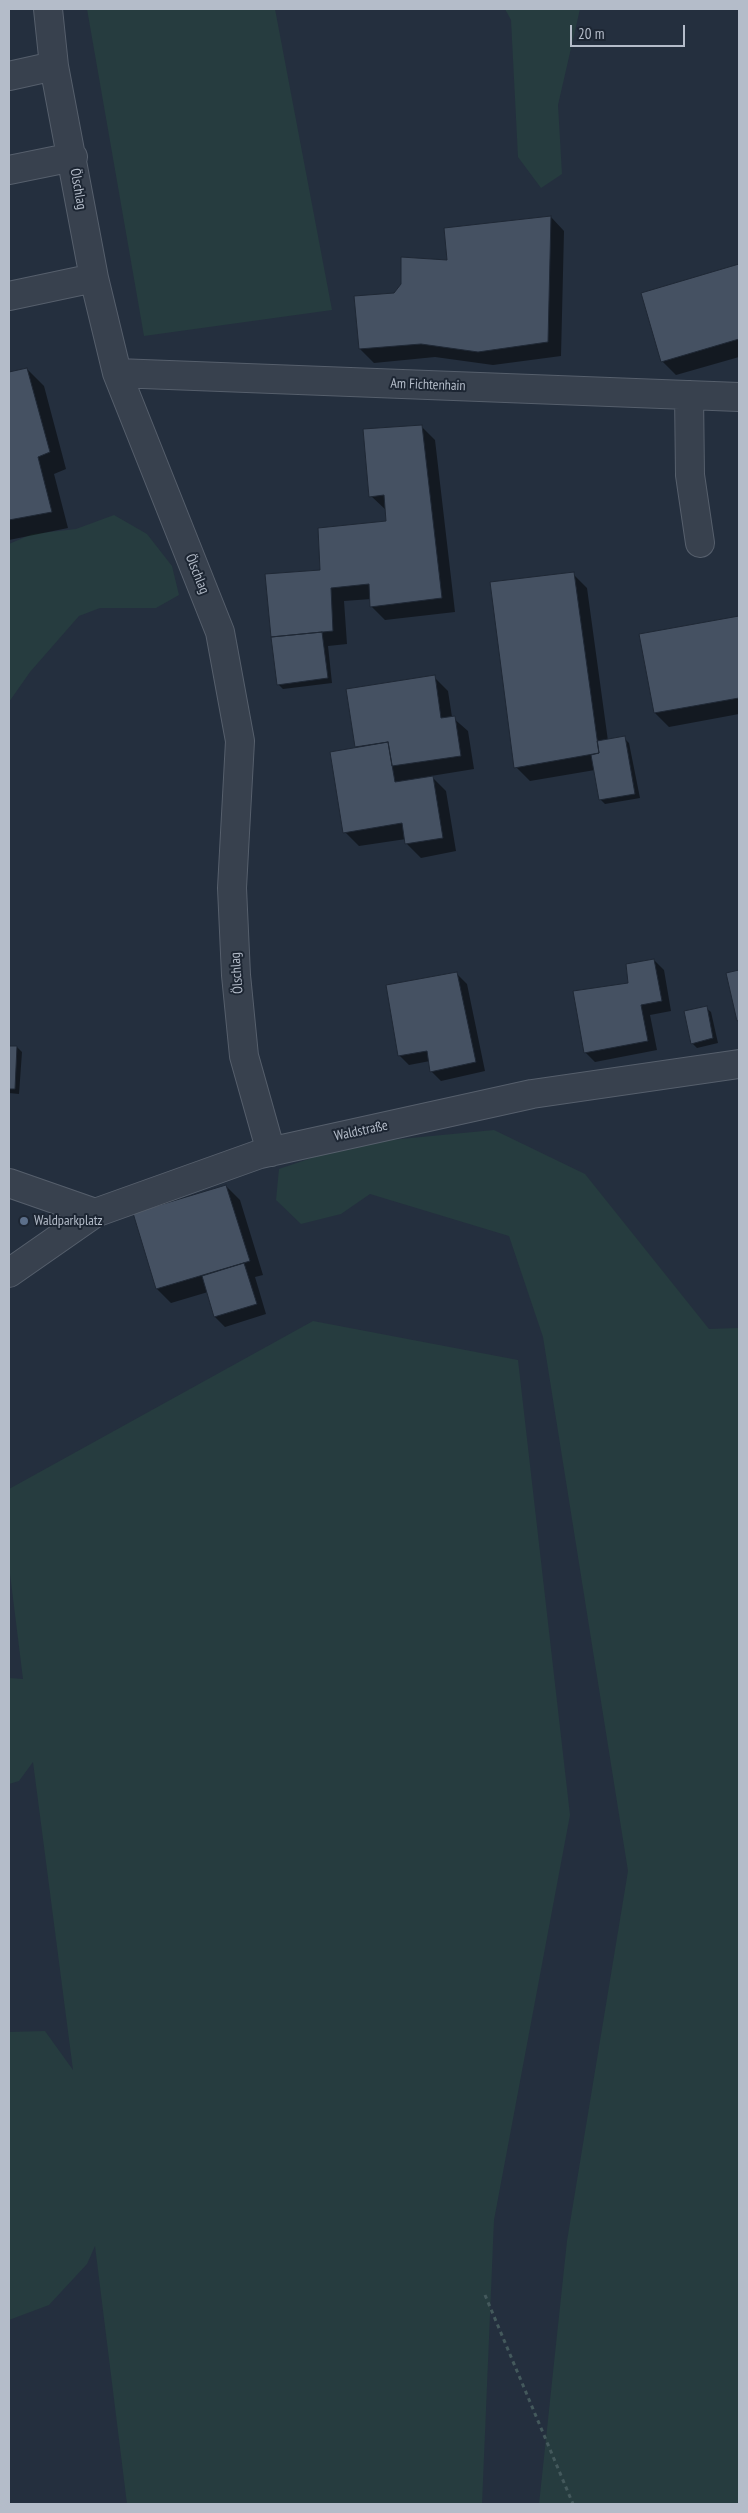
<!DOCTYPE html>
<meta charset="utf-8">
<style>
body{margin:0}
#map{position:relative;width:748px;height:2513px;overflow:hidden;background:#242f3e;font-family:"PT Sans Narrow",sans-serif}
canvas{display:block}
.frame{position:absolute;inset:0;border:10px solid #b4bcc9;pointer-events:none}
.scale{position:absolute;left:570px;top:25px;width:115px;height:22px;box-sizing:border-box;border:2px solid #b4bcc9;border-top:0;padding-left:6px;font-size:15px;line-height:18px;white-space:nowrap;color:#b4bcc9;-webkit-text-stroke:4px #1d2633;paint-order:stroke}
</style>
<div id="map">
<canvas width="748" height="2513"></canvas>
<div class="frame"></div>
<div class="scale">20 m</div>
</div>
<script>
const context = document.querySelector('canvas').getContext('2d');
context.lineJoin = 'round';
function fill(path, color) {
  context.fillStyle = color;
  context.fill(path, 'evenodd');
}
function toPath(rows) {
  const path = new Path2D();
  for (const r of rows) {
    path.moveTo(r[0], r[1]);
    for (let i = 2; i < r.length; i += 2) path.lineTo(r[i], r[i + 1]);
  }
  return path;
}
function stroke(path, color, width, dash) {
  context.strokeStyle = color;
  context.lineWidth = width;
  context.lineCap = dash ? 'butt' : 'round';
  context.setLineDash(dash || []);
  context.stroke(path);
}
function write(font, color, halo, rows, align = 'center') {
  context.font = font + ' "PT Sans Narrow",sans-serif';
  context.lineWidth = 4;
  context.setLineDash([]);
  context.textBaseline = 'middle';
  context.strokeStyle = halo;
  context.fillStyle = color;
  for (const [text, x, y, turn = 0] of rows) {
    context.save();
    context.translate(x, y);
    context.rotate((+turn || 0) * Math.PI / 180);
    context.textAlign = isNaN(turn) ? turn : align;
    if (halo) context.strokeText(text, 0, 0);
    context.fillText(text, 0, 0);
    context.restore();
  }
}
fill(toPath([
 [87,9,275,9,332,310,144,336],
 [505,9,580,9,558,105,562,174,541,188,518,157,511,20],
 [114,515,147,534,172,566,179,595,156,608,100,608,79,616,30,672,9,702,9,544,32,534,76,529],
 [494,1130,585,1174,709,1329,739,1328,739,2504,539,2504,567,2241,628,1871,543,1337,509,1236,370,1194,341,1214,301,1224,276,1200,279,1169,323,1154,380,1141],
 [313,1321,518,1360,570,1815,494,2220,482,2504,127,2504,95,2246,87,2264,49,2305,9,2320,9,2032,45,2031,73,2070,33,1762,19,1781,9,1784,9,1678,23,1679,9,1566,9,1489]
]), '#263c3f');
fill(toPath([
 [551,217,564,231,561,356,493,365,435,357,374,363,360,349,394,294,449,261],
 [739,265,739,357,676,375,662,361,643,294],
 [27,369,44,386,66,469,54,474,68,528,9,540,9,374],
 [421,426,435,440,455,612,385,620,371,606,371,599,344,601,347,644,328,646,332,683,283,689,278,684,322,571,387,523,386,510,371,496],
 [573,574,587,588,608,741,624,738,629,743,640,798,605,804,600,799,595,770,530,781,516,767],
 [739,617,739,714,669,727,655,713,640,635],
 [434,677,448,691,452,717,468,731,474,769,431,776,446,791,456,851,421,858,407,844,406,839,359,846,345,832,356,748,347,690],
 [654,960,664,970,671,1011,650,1015,657,1050,595,1062,585,1052],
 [739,972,739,1021,728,974],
 [457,974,467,984,485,1071,441,1081,431,1071,430,1061,409,1065,399,1055],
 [706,1008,711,1012,718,1043,697,1048,692,1043],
 [9,1047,17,1047,22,1052,19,1094,9,1093],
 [226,1186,240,1200,263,1275,255,1277,266,1314,225,1327,215,1317,208,1292,171,1303,157,1289,134,1214]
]), '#0007');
const building = toPath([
 [551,216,548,342,478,352,421,344,359,349,354,296,394,293,401,284,401,257,447,260,444,228,551,216],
 [739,264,739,339,661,362,641,293,739,264],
 [27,368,50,452,38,457,52,512,9,520,9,372,27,368],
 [422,425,442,598,370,607,369,584,331,588,333,631,271,637,265,574,320,570,318,528,386,521,384,495,369,497,363,429,422,425],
 [574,572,599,753,514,768,490,582,574,572],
 [739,616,739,698,654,713,639,634,739,616],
 [322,632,328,678,277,685,271,637,322,632],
 [435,675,441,718,455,716,461,756,392,766,388,742,355,747,346,689,435,675],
 [625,736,635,794,599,800,591,755,599,753,597,741,625,736],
 [388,742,395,782,433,776,443,838,405,844,402,823,343,833,330,752,388,742],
 [654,959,662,1001,641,1005,648,1041,584,1053,573,991,628,983,626,964,654,959],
 [739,970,739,1020,737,1021,726,973,739,970],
 [457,972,476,1062,430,1072,427,1051,398,1056,386,985,457,972],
 [707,1006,713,1038,691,1044,684,1011,707,1006],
 [9,1046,17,1046,15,1089,9,1089,9,1046],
 [226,1185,250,1261,156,1289,133,1213,226,1185],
 [244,1263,257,1304,214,1317,202,1276,244,1263]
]);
fill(building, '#455162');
stroke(building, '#1f2835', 1);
const minor = toPath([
 [48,9,54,66,94,278,117,373,220,632,240,741,232,888,236,975,244,1056,271,1152],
 [9,76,54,66],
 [9,170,73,157],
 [9,296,94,278],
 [117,373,739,397],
 [689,395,690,475,700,543],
 [9,1183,95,1213],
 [9,1273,95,1213,260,1154,532,1094,739,1064]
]);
stroke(minor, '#565f6c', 30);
stroke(toPath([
 [485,2295,573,2504]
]), '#44595c', 3, [4, 4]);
stroke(minor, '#38414e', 28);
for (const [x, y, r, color] of [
 [24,1221,5,"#5c6f8a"]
]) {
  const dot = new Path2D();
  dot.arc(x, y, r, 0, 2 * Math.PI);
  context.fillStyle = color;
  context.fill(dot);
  stroke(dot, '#1d2633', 2);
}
write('14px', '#b4bcc9', '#1d2633', [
 ["Ölschlag",78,189,80],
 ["Am Fichtenhain",428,385,2],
 ["Ölschlag",197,574,68],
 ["Ölschlag",237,973,-94],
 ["Waldstraße",361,1131,-12]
]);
write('14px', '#b4bcc9', '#1d2633', [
 ["Waldparkplatz",34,1221]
], 'left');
</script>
